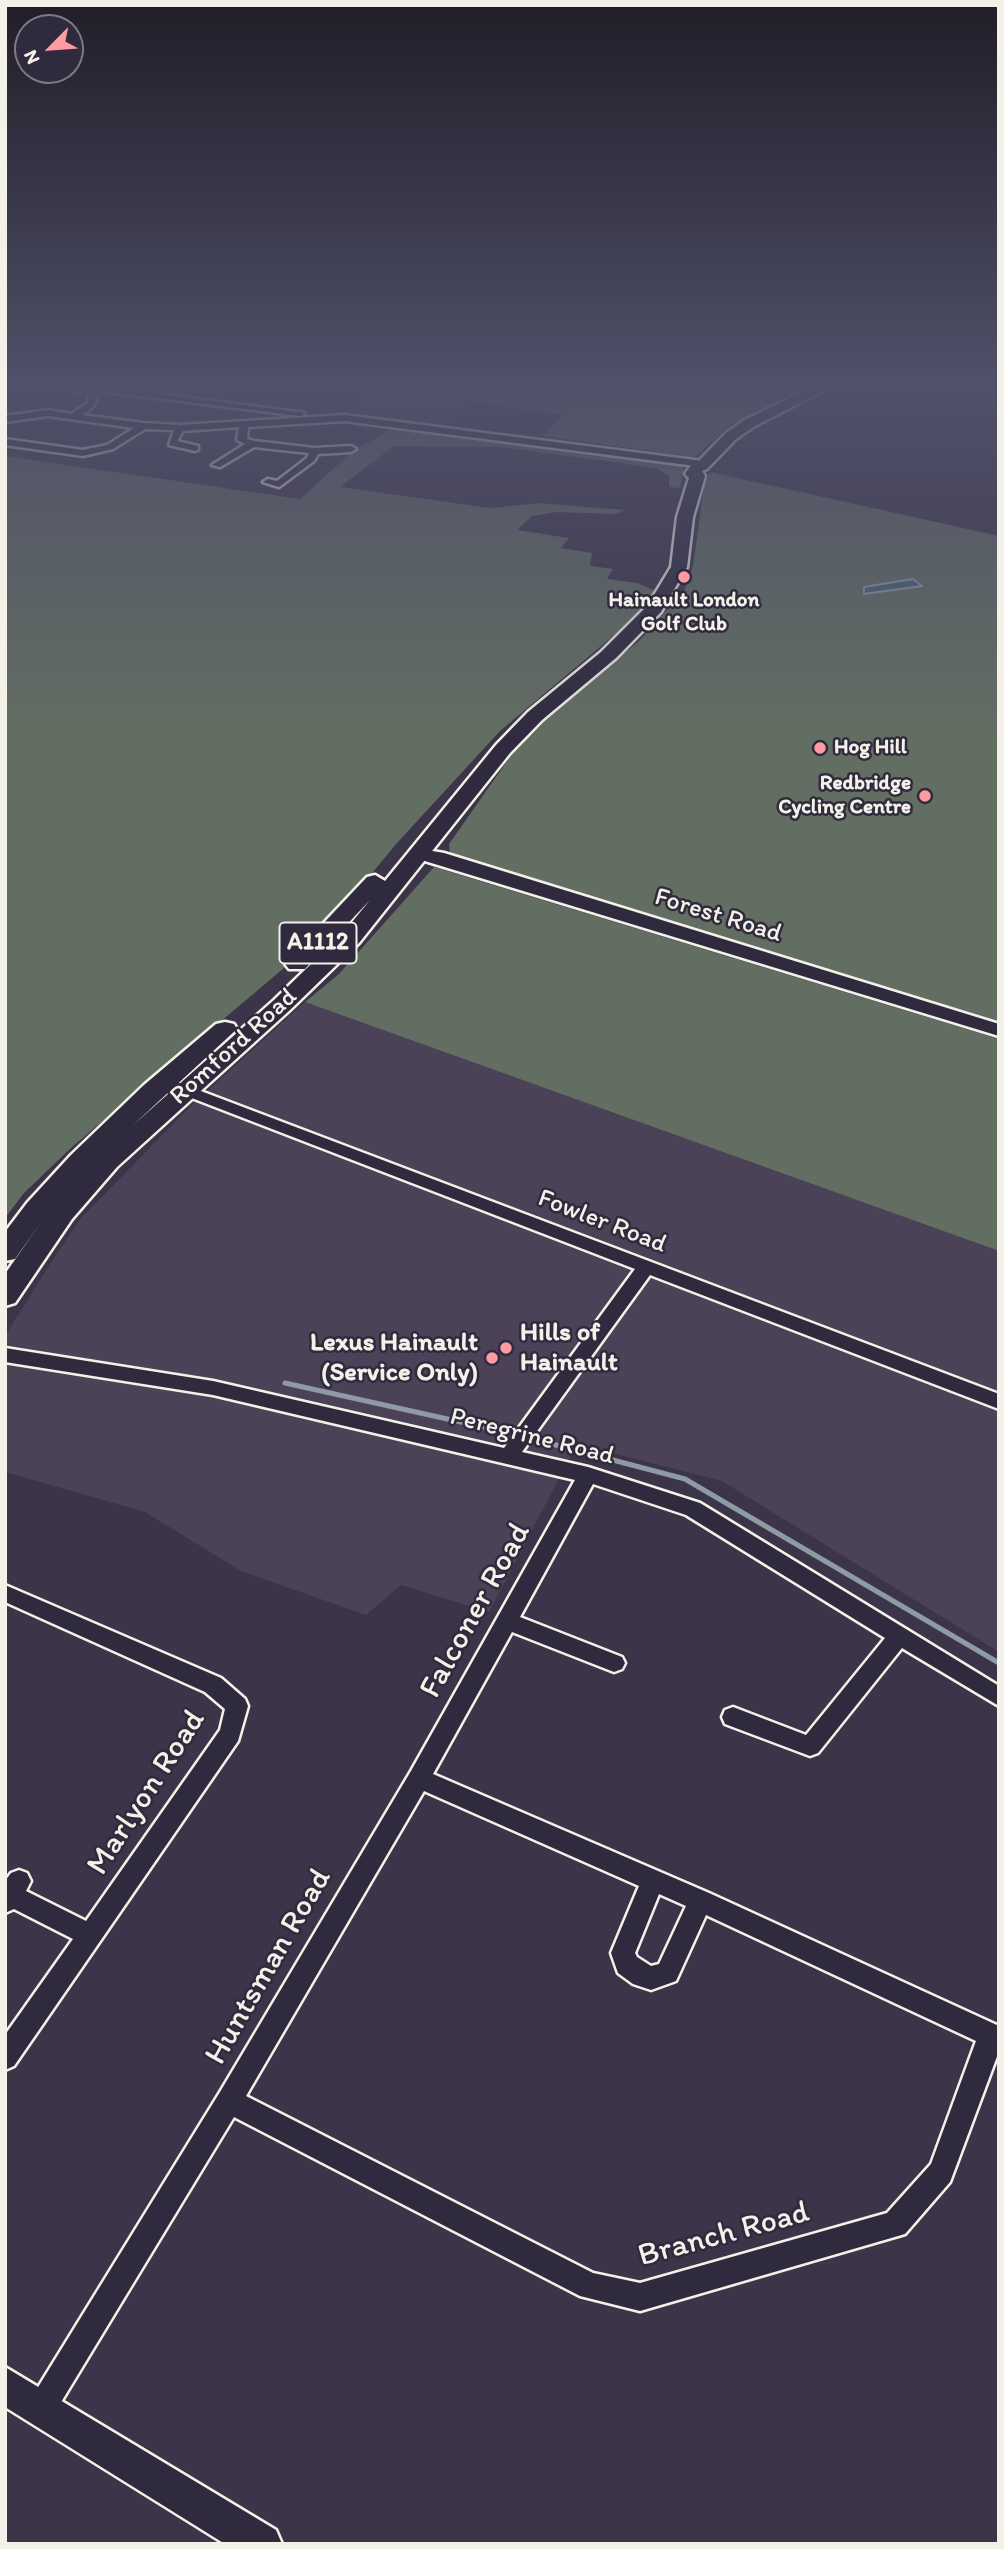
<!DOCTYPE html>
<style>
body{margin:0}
#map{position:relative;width:1004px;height:2549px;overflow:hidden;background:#3c3549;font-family:Itim,sans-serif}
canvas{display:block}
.frame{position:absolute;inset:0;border:7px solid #f4f1e8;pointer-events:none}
.north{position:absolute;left:14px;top:14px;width:70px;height:70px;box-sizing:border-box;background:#2f2a3d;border:2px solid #7e7a81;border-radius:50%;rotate:245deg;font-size:19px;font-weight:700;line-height:28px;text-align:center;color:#f4f1e8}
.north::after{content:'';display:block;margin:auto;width:24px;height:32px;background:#ff9aa2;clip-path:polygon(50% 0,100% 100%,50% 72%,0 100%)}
</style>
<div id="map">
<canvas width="1004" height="2549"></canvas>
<div class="frame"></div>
<div class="north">N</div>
</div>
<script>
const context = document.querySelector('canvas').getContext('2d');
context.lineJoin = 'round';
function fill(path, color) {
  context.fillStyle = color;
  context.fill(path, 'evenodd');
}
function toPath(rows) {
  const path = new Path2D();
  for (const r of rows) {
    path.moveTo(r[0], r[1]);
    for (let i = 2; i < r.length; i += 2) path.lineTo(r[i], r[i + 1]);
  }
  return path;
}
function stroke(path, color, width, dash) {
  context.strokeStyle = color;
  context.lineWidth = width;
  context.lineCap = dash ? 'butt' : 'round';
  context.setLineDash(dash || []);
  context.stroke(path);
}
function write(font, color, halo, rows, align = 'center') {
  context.font = font + ' Itim,sans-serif';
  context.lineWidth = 5;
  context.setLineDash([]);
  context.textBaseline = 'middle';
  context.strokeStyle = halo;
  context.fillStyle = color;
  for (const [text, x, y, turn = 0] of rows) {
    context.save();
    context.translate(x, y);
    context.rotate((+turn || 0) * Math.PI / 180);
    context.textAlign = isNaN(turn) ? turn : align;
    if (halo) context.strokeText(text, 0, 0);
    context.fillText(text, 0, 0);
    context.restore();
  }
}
fill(toPath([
 [367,385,485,385,475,402,441,427,344,416],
 [305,1002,999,1251,999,1652,722,1481,577,1444,489,1612,401,1585,366,1615,241,1571,145,1512,5,1472,5,1336,50,1264,81,1218,195,1102]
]), '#4c4258');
fill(toPath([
 [485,385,808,385,727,428,695,457,544,436,562,415,475,402],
 [395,426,678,463,684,470,680,488,669,487,669,476,656,468,501,447,394,446,340,487,490,508,539,503,625,510,616,514,557,512,532,516,517,530,569,538,561,548,592,553,590,566,613,569,607,579,637,583,658,592,638,615,500,731,397,843,348,902,284,968,72,1147,24,1193,5,1218,5,456,300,499,351,453],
 [710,472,999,536,999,1023,450,853,449,844,515,750,538,723,639,641,684,591,693,566,704,486],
 [434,867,999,1039,999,1251,305,1002,339,974]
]), '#636e62');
const water = toPath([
 [913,579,922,586,864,594,864,587,913,579]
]);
fill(water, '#4a6174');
stroke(water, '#8e9ba2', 2);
stroke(toPath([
 [285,1383,506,1432],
 [533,1439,685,1479,999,1663]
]), '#8e9ba2', 5);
const minor = toPath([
 [28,385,92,385,305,413,301,416,99,391,94,406,82,415,143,423,180,425,344,415,703,461,708,464,703,467,344,421,248,427,247,439,254,441,314,448,351,446,356,449,351,452,318,454,314,461,279,487,263,482,268,479,277,481,307,458,309,453,254,447,220,467,212,465,245,444,237,440,239,427,183,431,177,441,198,446,198,450,195,451,169,445,174,430,145,429,113,449,83,456,5,445,5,439,83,450,107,445,134,428,48,416,5,422,5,416,48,410,72,414,87,403,90,393,28,385],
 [177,1082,999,1394,999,1409,650,1275,522,1452,588,1467,700,1503,999,1686,999,1706,902,1648,818,1753,810,1756,725,1724,722,1717,725,1710,733,1707,806,1735,885,1638,686,1515,593,1484,520,1617,622,1657,625,1663,622,1669,614,1672,512,1632,433,1774,709,1893,999,2026,999,2051,950,2182,905,2234,640,2311,580,2296,234,2117,52,2417,42,2421,32,2417,28,2407,32,2397,220,2092,411,1771,575,1480,213,1395,5,1362,5,1348,213,1381,504,1448,635,1269,171,1090,169,1087,171,1084,177,1082],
 [424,1791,639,1886,611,1953,618,1973,633,1984,651,1990,676,1981,706,1915,976,2041,931,2164,887,2213,640,2283,593,2273,246,2096,424,1791],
 [659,1894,686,1906,659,1964,651,1966,637,1957,635,1953,659,1894],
 [5,1585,221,1678,245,1699,248,1706,238,1741,14,2066,5,2070,5,2035,73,1939,14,1909,5,1913,5,1881,11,1873,19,1870,27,1873,31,1881,26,1891,86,1921,220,1730,225,1709,205,1692,5,1602,5,1585]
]);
const tertiary = toPath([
 [421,849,444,853,999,1024,999,1036,415,858,412,854,421,849],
 [5,2367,276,2530,282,2544,225,2544,5,2407,5,2367]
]);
const primary = toPath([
 [816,385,834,385,755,426,736,439,707,469,702,471,705,476,693,517,687,567,661,612,616,658,542,720,510,753,359,943,290,1010,117,1167,72,1219,15,1303,5,1306,5,1274,42,1221,15,1259,5,1261,5,1232,27,1203,71,1155,144,1085,216,1024,225,1022,234,1024,237,1029,132,1126,274,1000,343,933,370,900,305,969,289,969,285,964,367,877,375,875,385,881,496,745,528,712,601,652,648,605,671,567,677,517,689,478,685,474,691,465,697,463,726,433,745,420,816,385]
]);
stroke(minor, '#f4f1e8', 5);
stroke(tertiary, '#f4f1e8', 5);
stroke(primary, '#f4f1e8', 5);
fill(minor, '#2f2a3d');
fill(tertiary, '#2f2a3d');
fill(primary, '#2f2a3d');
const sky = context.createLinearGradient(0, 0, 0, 742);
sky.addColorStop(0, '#211d28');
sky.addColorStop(0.52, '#50516a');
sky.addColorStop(1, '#50516a00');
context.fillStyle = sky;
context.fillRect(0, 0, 1004, 742);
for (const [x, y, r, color] of [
 [684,577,7,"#ff9aa2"],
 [820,748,7,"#ff9aa2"],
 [925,796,7,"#ff9aa2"],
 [506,1348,7,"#ff9aa2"],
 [492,1358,7,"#ff9aa2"]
]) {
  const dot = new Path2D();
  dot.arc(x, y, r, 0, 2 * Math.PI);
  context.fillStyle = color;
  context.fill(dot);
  stroke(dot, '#2f2a3d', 2.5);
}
write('bold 21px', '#f4f1e8', '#2f2a3d', [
 ["Hainault London",684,601],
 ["Golf Club",684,625],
 ["Hog Hill",834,748,"left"],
 ["Redbridge",911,784,"right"],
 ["Cycling Centre",911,808,"right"]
]);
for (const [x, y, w] of [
 [318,943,77]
]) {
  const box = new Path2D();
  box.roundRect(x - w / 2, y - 20.5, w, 41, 5);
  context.fillStyle = '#2f2a3d';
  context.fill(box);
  stroke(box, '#f4f1e8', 2);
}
write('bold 24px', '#f4f1e8', null, [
 ["A1112",318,943]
]);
write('26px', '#f4f1e8', '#2f2a3d', [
 ["Forest Road",718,916,17],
 ["Romford Road",234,1047,-42],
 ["Fowler Road",602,1222,21],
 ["Peregrine Road",532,1437,14]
]);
write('bold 26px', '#f4f1e8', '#2f2a3d', [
 ["Hills of",520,1333],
 ["Hainault",520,1363],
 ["Lexus Hainault",478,1343,"right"],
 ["(Service Only)",478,1373,"right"]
], 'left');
write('32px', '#f4f1e8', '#2f2a3d', [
 ["Falconer Road",476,1611,-61],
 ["Marlyon Road",147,1793,-57],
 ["Huntsman Road",269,1967,-60],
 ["Branch Road",724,2235,-15]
]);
</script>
